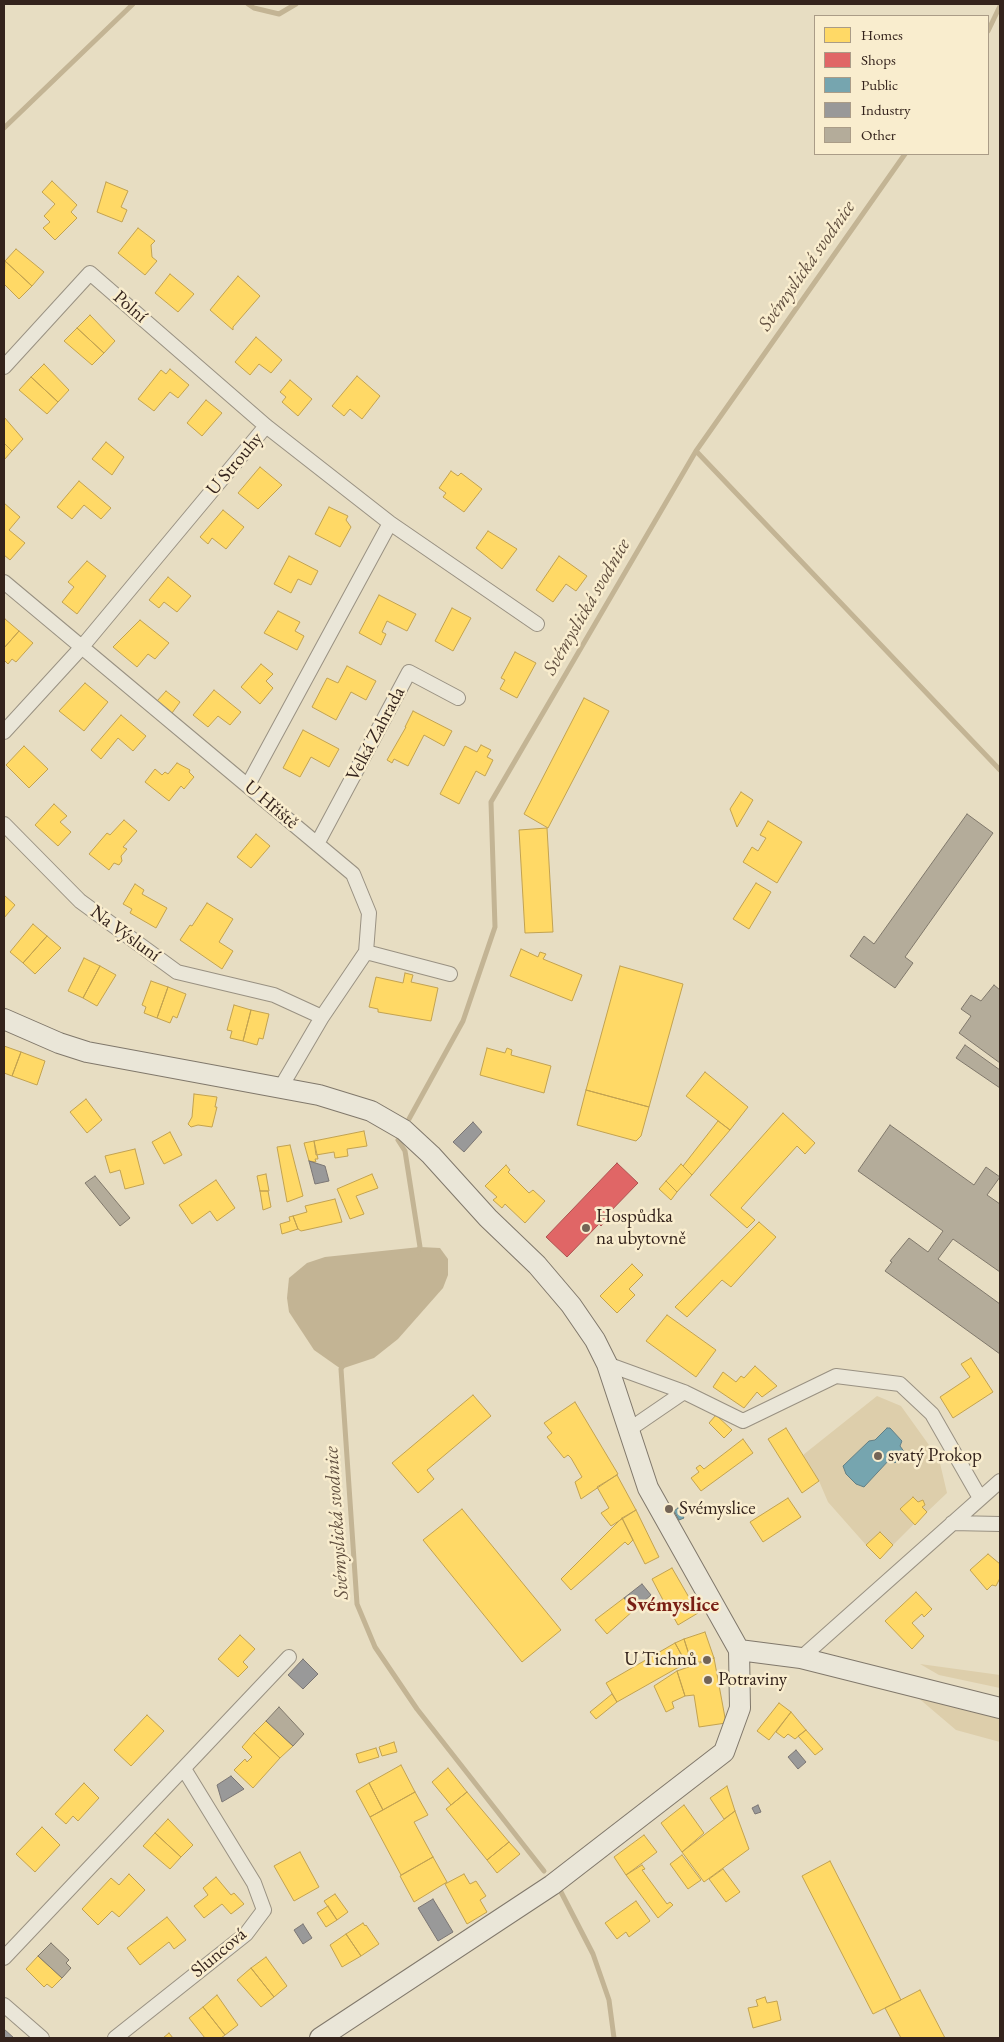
<!DOCTYPE html>
<meta charset="utf-8">
<style>
body{margin:0}
#map{position:relative;width:1004px;height:2042px;overflow:hidden;background:#e7ddc2;font-family:"EB Garamond",serif}
canvas{display:block}
.frame{position:absolute;inset:0;border:5px solid #34231c;pointer-events:none}
.legend{position:absolute;left:814px;top:15px;width:175px;height:140px;box-sizing:border-box;background:#f9edce;border:1px solid #aa9c87;margin:0;padding:6px 9px;list-style:none;font-size:15px;color:#34231c}
.legend li{display:flex;align-items:center;gap:10px;height:25px}
.legend b{width:25px;border:1px solid #aa9c87}
</style>
<div id="map">
<canvas width="1004" height="2042"></canvas>
<div class="frame"></div>
<ul class="legend">
<li><b style="height:14px;background:#ffd966"></b>Homes</li>
<li><b style="height:14px;background:#e06666"></b>Shops</li>
<li><b style="height:14px;background:#76a5af"></b>Public</li>
<li><b style="height:14px;background:#999"></b>Industry</li>
<li><b style="height:14px;background:#b4ac9a"></b>Other</li>
</ul>
</div>
<script>
const context = document.querySelector('canvas').getContext('2d');
context.lineJoin = 'round';
function fill(path, color) {
  context.fillStyle = color;
  context.fill(path, 'evenodd');
}
function toPath(rows) {
  const path = new Path2D();
  for (const r of rows) {
    path.moveTo(r[0], r[1]);
    for (let i = 2; i < r.length; i += 2) path.lineTo(r[i], r[i + 1]);
  }
  return path;
}
function stroke(path, color, width, dash) {
  context.strokeStyle = color;
  context.lineWidth = width;
  context.lineCap = dash ? 'butt' : 'round';
  context.setLineDash(dash || []);
  context.stroke(path);
}
function write(font, color, halo, rows, align = 'center') {
  context.font = font + ' "EB Garamond",serif';
  context.lineWidth = 5;
  context.setLineDash([]);
  context.textBaseline = 'middle';
  context.strokeStyle = halo;
  context.fillStyle = color;
  for (const [text, x, y, turn = 0] of rows) {
    context.save();
    context.translate(x, y);
    context.rotate((+turn || 0) * Math.PI / 180);
    context.textAlign = isNaN(turn) ? turn : align;
    if (halo) context.strokeText(text, 0, 0);
    context.fillText(text, 0, 0);
    context.restore();
  }
}
fill(toPath([
 [877,1396,901,1406,939,1459,947,1493,927,1512,922,1507,925,1505,923,1500,918,1502,912,1497,900,1509,914,1524,893,1545,880,1532,866,1545,828,1502,819,1481,803,1455],
 [888,1427,903,1441,900,1446,905,1453,895,1463,890,1459,864,1487,861,1486,846,1473,843,1466,869,1441,875,1440],
 [920,1664,1000,1675,1000,1688,939,1675],
 [916,1696,1000,1717,1000,1742,956,1730]
]), '#ddceab');
fill(toPath([
 [420,1247,440,1248,448,1259,448,1275,443,1288,398,1339,374,1358,341,1369,314,1350,289,1312,287,1298,289,1278,307,1263,325,1257]
]), '#c3b494');
const homes = toPath([
 [52,181,77,205,71,212,77,218,55,240,43,228,50,222,44,216,55,204,42,192,52,181],
 [106,182,128,191,121,207,127,210,122,222,97,212,106,182],
 [138,228,155,241,151,245,152,257,157,261,145,275,118,253,138,228],
 [16,249,44,272,32,286,5,261,16,249],
 [5,261,32,286,19,299,4,284,5,261],
 [170,274,194,294,178,312,155,293,170,274],
 [238,276,260,296,233,327,233,330,210,310,238,276],
 [90,315,115,341,104,353,77,328,90,315],
 [77,328,104,353,92,365,64,341,77,328],
 [256,337,282,360,271,373,259,364,250,375,235,362,256,337],
 [44,364,69,390,58,402,31,377,44,364],
 [170,369,189,385,178,398,170,392,154,411,138,399,161,370,166,374,170,369],
 [357,376,380,396,362,419,350,409,344,416,332,406,357,376],
 [31,377,58,402,47,414,19,390,31,377],
 [290,380,312,399,298,416,282,402,286,397,280,392,290,380],
 [206,400,222,413,202,436,187,423,206,400],
 [4,417,23,439,12,451,4,443,4,417],
 [106,442,124,457,112,475,92,459,106,442],
 [4,443,12,451,4,460,4,443],
 [260,467,282,485,258,509,238,493,260,467],
 [451,471,458,476,461,473,482,489,464,512,443,497,446,493,439,488,451,471],
 [79,481,111,508,101,519,84,505,72,519,57,507,79,481],
 [4,503,20,517,9,530,25,543,10,560,4,555,4,503],
 [329,507,348,516,346,520,351,527,340,547,315,534,329,507],
 [223,510,244,527,226,549,212,538,208,544,200,537,223,510],
 [488,531,517,549,502,569,476,548,488,531],
 [289,556,318,571,311,585,298,579,291,593,274,584,289,556],
 [559,556,587,576,576,591,566,584,553,602,536,590,559,556],
 [87,561,106,576,77,614,62,602,74,587,68,582,87,561],
 [168,577,191,596,177,612,164,602,159,608,149,600,168,577],
 [379,595,416,614,407,631,387,621,382,632,386,634,381,645,359,633,379,595],
 [452,608,471,618,453,651,435,641,452,608],
 [278,611,300,622,295,631,304,636,297,650,264,633,278,611],
 [5,619,19,631,4,648,4,620,5,619],
 [140,620,169,643,155,659,148,654,137,667,113,647,140,620],
 [19,631,33,643,16,662,12,659,8,664,4,660,4,648,19,631],
 [515,652,536,663,517,698,500,689,505,680,501,678,515,652],
 [261,664,273,674,266,681,273,688,260,704,241,687,261,664],
 [347,666,376,681,366,700,351,692,336,720,312,707,327,678,338,683,347,666],
 [85,683,108,702,84,731,59,711,85,683],
 [214,690,241,712,230,725,218,716,208,727,193,715,214,690],
 [166,691,180,702,172,713,157,701,166,691],
 [584,698,609,711,548,828,524,814,584,698],
 [413,711,452,731,444,746,424,735,408,766,394,759,392,763,387,760,406,727,405,727,413,711],
 [121,715,146,736,133,751,118,738,101,759,91,750,121,715],
 [303,730,339,749,329,767,311,757,300,777,283,768,303,730],
 [481,745,491,750,487,757,493,760,485,776,476,771,459,804,440,794,465,746,477,752,481,745],
 [24,746,48,769,29,788,6,765,24,746],
 [177,763,190,770,189,772,194,777,184,789,181,786,169,801,145,782,155,769,162,775,165,772,168,774,177,763],
 [741,792,753,800,737,827,730,809,741,792],
 [54,804,67,816,60,822,71,832,58,846,35,825,54,804],
 [124,820,137,831,123,847,127,849,121,856,122,861,119,865,114,863,109,870,89,854,107,833,110,835,124,820],
 [768,821,802,842,777,883,743,862,752,847,758,851,766,838,760,835,768,821],
 [547,828,553,932,525,933,519,830,547,828],
 [256,834,270,846,251,868,237,857,256,834],
 [756,883,771,892,749,929,733,919,756,883],
 [135,884,144,890,142,894,167,908,156,928,130,913,132,909,123,904,135,884],
 [4,895,15,905,4,918,4,895],
 [207,903,233,919,219,942,233,951,222,969,180,940,190,925,192,926,207,903],
 [33,924,47,936,23,963,10,952,33,924],
 [47,936,61,948,35,974,23,963,47,936],
 [521,949,538,957,540,952,546,954,543,959,582,975,572,1001,510,976,521,949],
 [84,958,100,966,83,998,68,991,84,958],
 [100,966,116,975,97,1006,83,998,100,966],
 [620,966,683,984,649,1107,586,1090,620,966],
 [405,973,413,975,411,982,438,988,431,1021,378,1012,378,1009,369,1007,376,977,403,983,405,973],
 [151,981,168,987,157,1018,144,1013,146,1007,142,1005,151,981],
 [168,987,186,994,177,1018,173,1016,170,1023,157,1018,168,987],
 [234,1005,251,1010,243,1041,230,1038,232,1031,227,1030,234,1005],
 [251,1010,269,1014,263,1039,259,1038,257,1045,243,1041,251,1010],
 [4,1046,21,1052,12,1076,4,1073,4,1046],
 [487,1048,505,1053,507,1048,512,1050,511,1055,551,1066,544,1093,480,1075,487,1048],
 [21,1052,45,1061,37,1085,12,1076,21,1052],
 [705,1072,748,1107,730,1130,686,1096,705,1072],
 [586,1090,649,1107,641,1136,636,1141,577,1125,586,1090],
 [194,1094,217,1097,215,1107,217,1107,212,1127,198,1125,191,1127,188,1124,192,1117,194,1094],
 [86,1099,102,1120,87,1133,70,1112,86,1099],
 [783,1113,815,1143,805,1154,797,1146,741,1208,755,1220,747,1228,710,1195,783,1113],
 [718,1121,730,1130,692,1175,683,1166,718,1121],
 [364,1131,367,1146,347,1149,348,1156,335,1158,334,1152,316,1155,314,1141,364,1131],
 [170,1132,182,1155,164,1164,152,1142,170,1132],
 [314,1141,318,1159,315,1159,316,1162,309,1161,304,1143,314,1141],
 [290,1145,303,1196,287,1202,277,1147,290,1145],
 [135,1149,144,1184,125,1189,120,1170,110,1173,105,1156,135,1149],
 [681,1164,692,1175,677,1192,666,1181,681,1164],
 [506,1165,510,1170,508,1172,529,1193,533,1190,545,1201,525,1223,505,1204,502,1208,493,1200,497,1197,485,1186,506,1165],
 [266,1174,269,1191,260,1191,257,1176,266,1174],
 [372,1174,378,1188,356,1196,364,1214,350,1219,337,1189,372,1174],
 [216,1180,235,1208,217,1221,210,1211,192,1224,179,1205,216,1180],
 [666,1181,677,1192,671,1200,659,1189,666,1181],
 [260,1191,268,1191,271,1207,263,1210,260,1191],
 [335,1199,342,1222,301,1231,298,1229,293,1216,307,1212,305,1206,335,1199],
 [293,1216,298,1229,282,1234,280,1224,290,1221,289,1217,293,1216],
 [759,1222,776,1237,731,1287,722,1280,687,1317,675,1307,759,1222],
 [632,1264,643,1275,629,1289,635,1295,617,1313,600,1296,632,1264],
 [667,1315,716,1350,696,1377,646,1341,667,1315],
 [971,1358,993,1392,953,1418,940,1397,970,1377,961,1364,971,1358],
 [755,1366,777,1386,762,1397,757,1392,744,1408,713,1387,723,1372,736,1382,741,1376,744,1378,755,1366],
 [473,1395,491,1416,427,1470,434,1479,418,1493,392,1463,473,1395],
 [575,1402,618,1474,581,1499,575,1482,582,1477,571,1458,568,1455,564,1458,547,1437,552,1433,544,1423,575,1402],
 [716,1415,732,1430,724,1438,709,1423,716,1415],
 [786,1428,819,1481,802,1493,768,1439,786,1428],
 [743,1439,753,1453,701,1491,691,1478,699,1472,696,1468,700,1465,704,1469,743,1439],
 [617,1475,636,1510,611,1526,601,1513,609,1508,597,1487,617,1475],
 [913,1497,918,1502,923,1500,925,1505,922,1507,927,1512,915,1525,900,1509,913,1497],
 [788,1498,801,1517,763,1542,750,1522,788,1498],
 [462,1509,561,1630,522,1662,423,1540,462,1509],
 [636,1510,659,1557,645,1564,622,1518,636,1510],
 [622,1518,633,1540,628,1545,625,1542,571,1590,561,1579,622,1518],
 [880,1532,893,1545,880,1559,866,1545,880,1532],
 [988,1554,1000,1564,1000,1578,996,1586,992,1585,987,1590,970,1570,988,1554],
 [672,1568,698,1613,678,1625,668,1607,663,1610,659,1602,663,1600,652,1579,672,1568],
 [916,1592,932,1609,924,1617,922,1614,912,1623,924,1636,912,1649,885,1621,916,1592],
 [624,1598,634,1610,607,1634,595,1620,624,1598],
 [705,1632,714,1658,692,1664,684,1639,705,1632],
 [240,1635,255,1649,243,1662,248,1667,238,1677,218,1659,240,1635],
 [684,1639,691,1661,686,1663,675,1643,684,1639],
 [675,1643,686,1663,617,1702,606,1683,675,1643],
 [714,1658,726,1723,699,1727,694,1695,685,1696,677,1671,714,1658],
 [677,1671,685,1696,672,1702,674,1708,666,1712,654,1686,677,1671],
 [612,1694,617,1702,596,1719,590,1712,612,1694],
 [779,1703,791,1712,769,1740,757,1731,779,1703],
 [791,1712,806,1730,795,1739,788,1734,784,1738,776,1732,791,1712],
 [147,1715,164,1731,131,1766,114,1750,147,1715],
 [266,1721,293,1746,280,1758,254,1733,266,1721],
 [806,1730,823,1749,815,1755,798,1736,806,1730],
 [254,1733,280,1758,253,1788,234,1770,245,1759,247,1762,252,1757,242,1747,254,1733],
 [394,1742,397,1752,382,1756,379,1747,394,1742],
 [376,1748,379,1757,359,1763,356,1754,376,1748],
 [401,1765,415,1792,383,1810,369,1783,401,1765],
 [448,1768,467,1792,451,1805,432,1782,448,1768],
 [84,1783,99,1798,78,1821,73,1816,66,1824,55,1814,84,1783],
 [369,1783,383,1810,370,1817,356,1791,369,1783],
 [727,1786,735,1811,724,1819,710,1798,727,1786],
 [415,1792,428,1815,414,1822,433,1857,401,1875,370,1817,415,1792],
 [467,1792,509,1842,487,1860,446,1809,467,1792],
 [684,1805,704,1833,682,1852,661,1823,684,1805],
 [735,1811,749,1849,704,1882,682,1852,735,1811],
 [168,1819,193,1845,181,1857,155,1833,168,1819],
 [42,1827,60,1845,35,1872,16,1854,42,1827],
 [155,1833,181,1857,170,1869,143,1846,155,1833],
 [644,1835,657,1852,626,1875,614,1857,644,1835],
 [509,1842,520,1854,497,1873,487,1860,509,1842],
 [300,1852,319,1887,294,1901,274,1866,300,1852],
 [682,1855,701,1880,688,1889,670,1864,682,1855],
 [433,1857,447,1882,414,1902,400,1876,433,1857],
 [830,1861,901,2000,873,2014,802,1876,830,1861],
 [642,1865,645,1869,642,1870,667,1904,670,1902,673,1905,658,1918,626,1875,642,1865],
 [723,1869,740,1892,726,1902,709,1879,723,1869],
 [129,1874,145,1890,119,1917,112,1911,98,1925,82,1909,111,1878,119,1885,129,1874],
 [464,1874,470,1884,476,1881,486,1896,480,1900,487,1912,467,1924,445,1884,464,1874],
 [216,1877,231,1895,234,1893,244,1904,231,1914,222,1904,204,1918,194,1906,208,1895,203,1888,216,1877],
 [335,1894,348,1912,337,1920,324,1901,335,1894],
 [636,1901,650,1921,629,1937,626,1932,617,1939,605,1923,636,1901],
 [328,1906,337,1920,326,1927,317,1913,328,1906],
 [167,1917,186,1940,174,1949,169,1942,140,1965,127,1948,167,1917],
 [363,1923,365,1926,366,1925,379,1944,361,1956,346,1934,363,1923],
 [346,1934,361,1956,342,1967,330,1945,346,1934],
 [38,1956,62,1978,52,1988,47,1984,44,1987,26,1969,38,1956],
 [266,1957,287,1986,274,1997,251,1968,266,1957],
 [251,1968,274,1997,261,2007,237,1980,251,1968],
 [920,1990,945,2038,901,2038,885,2008,920,1990],
 [217,1995,238,2025,225,2035,203,2007,217,1995],
 [765,1997,767,2003,777,2001,781,2020,753,2028,748,2008,758,2006,756,2000,765,1997],
 [203,2007,225,2035,221,2038,205,2038,189,2018,203,2007],
 [169,2033,173,2038,163,2038,169,2033]
]);
fill(homes, '#ffd966');
stroke(homes, '#c2a250', 1);
const shops = toPath([
 [617,1163,638,1183,606,1216,608,1218,601,1226,599,1224,567,1257,546,1237,617,1163]
]);
fill(shops, '#e06666');
stroke(shops, '#ac5250', 1);
const public = toPath([
 [887,1428,890,1428,902,1441,900,1446,905,1453,895,1463,890,1459,864,1487,856,1484,846,1474,843,1466,869,1441,875,1440,887,1428],
 [678,1508,684,1518,679,1520,674,1511,678,1508]
]);
fill(public, '#76a5af');
stroke(public, '#627e83', 1);
const industry = toPath([
 [473,1122,482,1132,464,1152,453,1142,473,1122],
 [309,1161,325,1166,329,1181,315,1184,309,1161],
 [642,1584,651,1595,634,1610,624,1598,642,1584],
 [303,1659,318,1674,303,1689,288,1675,303,1659],
 [796,1750,806,1762,798,1769,788,1757,796,1750],
 [231,1776,244,1789,222,1802,217,1785,231,1776],
 [758,1805,761,1812,755,1814,752,1808,758,1805],
 [433,1899,453,1932,438,1941,418,1908,433,1899],
 [303,1924,312,1938,303,1944,294,1930,303,1924],
 [4,2029,14,2038,4,2038,4,2029]
]);
fill(industry, '#999');
stroke(industry, '#7b7674', 1);
stroke(toPath([
 [248,4,254,8,279,14,296,4],
 [988,31,1000,6],
 [4,128,133,4],
 [696,451,1000,770],
 [409,1119,463,1021,495,927,491,802,696,451,905,154],
 [398,1140,405,1151,420,1247,417,1252],
 [344,1364,341,1369,357,1604,375,1647,417,1709,544,1871],
 [561,1892,593,1954,609,2000,614,2038]
]), '#c3b494', 5);
const building = toPath([
 [967,814,993,833,905,957,913,963,895,988,850,956,864,936,874,944,967,814],
 [994,985,1000,990,1000,1063,959,1033,971,1016,961,1009,971,995,981,1001,994,985],
 [965,1045,1000,1070,1000,1088,956,1058,965,1045],
 [890,1125,974,1185,986,1167,1000,1177,987,1195,1000,1204,1000,1272,953,1239,938,1259,1000,1304,1000,1354,885,1271,892,1262,890,1261,909,1238,928,1252,943,1231,858,1171,890,1125],
 [95,1176,130,1218,120,1226,85,1183,95,1176],
 [279,1707,304,1734,293,1746,266,1721,279,1707],
 [51,1943,69,1960,66,1963,71,1968,62,1978,38,1956,51,1943]
]);
fill(building, '#b4ac9a');
stroke(building, '#80786b', 1);
const street = toPath([
 [4,367,90,273,266,426,390,523,537,624],
 [4,582,353,874,369,913,366,952,322,1017,281,1087],
 [4,732,81,648,266,426],
 [248,785,390,523],
 [4,824,80,901,177,972,274,995,322,1017],
 [317,844,409,672,458,698],
 [366,952,450,974],
 [607,1364,684,1392,743,1421,836,1376,900,1384,932,1414,980,1498],
 [627,1431,684,1392],
 [952,1523,1000,1524],
 [801,1658,1000,1481],
 [4,1958,289,1657],
 [4,2005,42,2038],
 [115,2038,246,1934,264,1910,254,1883,184,1769]
]);
const secondary = toPath([
 [4,1019,59,1043,87,1052,319,1095,371,1111,404,1130,431,1155,488,1218,537,1265,571,1305,595,1340,607,1364,648,1488,739,1650,740,1708,724,1752,552,1885,320,2038],
 [739,1650,801,1658,1000,1708]
]);
stroke(street, '#999182', 16);
stroke(secondary, '#80786b', 22);
stroke(street, '#eae6d8', 14);
stroke(secondary, '#eae6d8', 20);
for (const [x, y, r, color] of [
 [586,1228,5,"#736456"],
 [878,1456,5,"#736456"],
 [669,1509,5,"#736456"],
 [707,1660,5,"#736456"],
 [708,1680,5,"#736456"]
]) {
  const dot = new Path2D();
  dot.arc(x, y, r, 0, 2 * Math.PI);
  context.fillStyle = color;
  context.fill(dot);
  stroke(dot, '#f9edce', 2);
}
write('19px', '#34231c', '#f9edce', [
 ["Polní",130,307,41],
 ["U Strouhy",235,464,-50],
 ["Velká Zahrada",376,734,-62],
 ["U Hřiště",271,805,40],
 ["Na Výsluní",125,934,36],
 ["Sluncová",219,1953,-40]
]);
write('19px', '#34231c', '#f9edce', [
 ["Hospůdka",596,1217],
 ["na ubytovně",596,1239],
 ["svatý Prokop",888,1456],
 ["Svémyslice",679,1509],
 ["U Tichnů",697,1660,"right"],
 ["Potraviny",718,1680]
], 'left');
write('italic 20px', '#614f3f', '#f9edce', [
 ["Svémyslická svodnice",807,266,-55],
 ["Svémyslická svodnice",587,607,-60],
 ["Svémyslická svodnice",337,1523,-94]
]);
write('bold 21px', '#7a1f14', '#f9edce', [
 ["Svémyslice",673,1605]
]);
</script>
